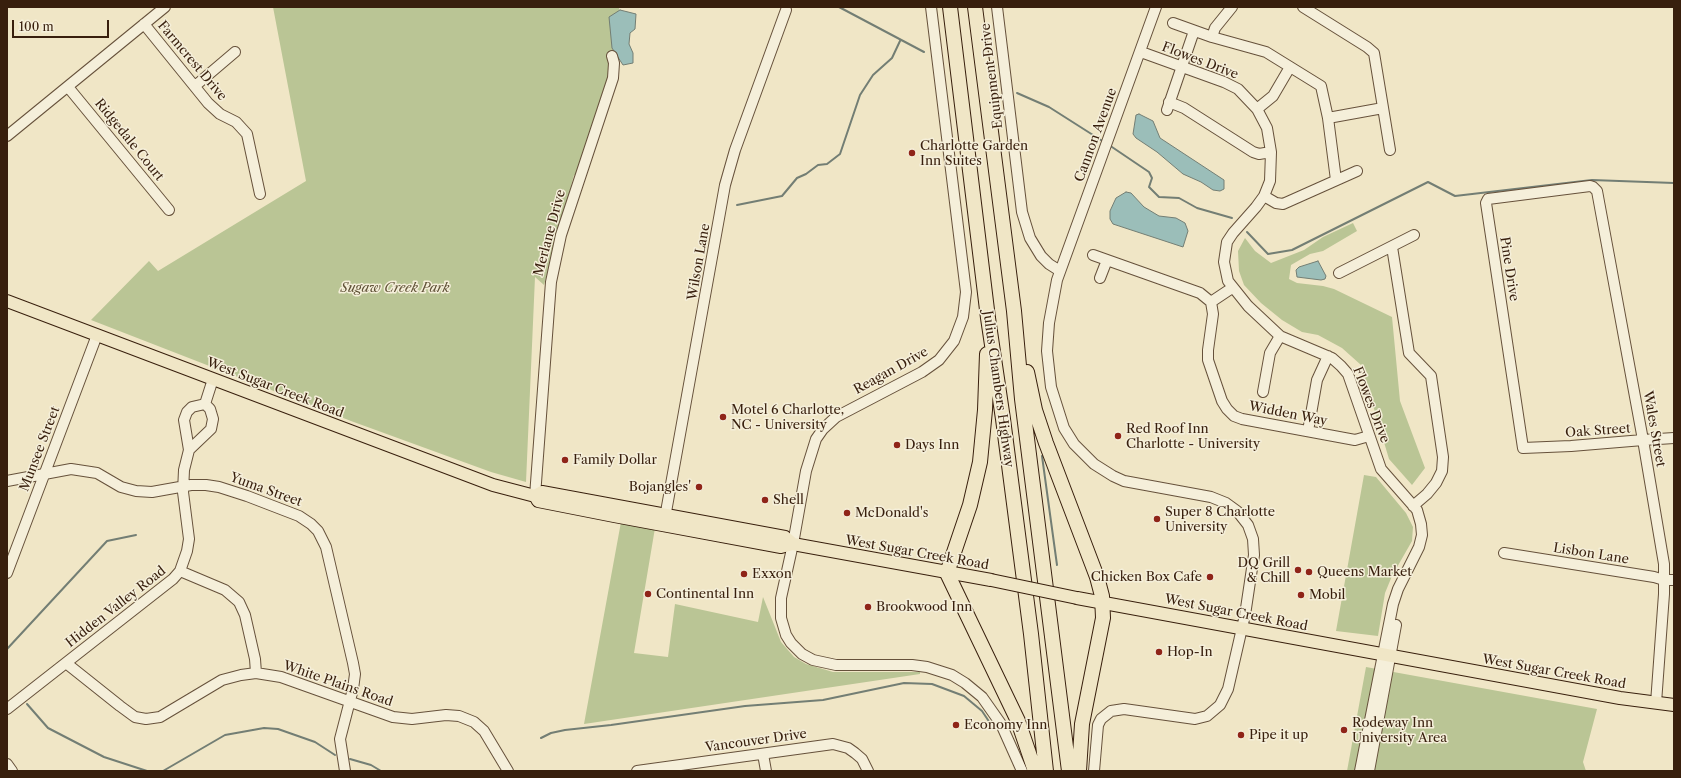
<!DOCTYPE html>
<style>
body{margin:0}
#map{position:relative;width:1681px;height:778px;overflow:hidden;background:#f0e6c6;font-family:"Libre Caslon Text",serif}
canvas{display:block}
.frame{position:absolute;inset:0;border:8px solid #381f0d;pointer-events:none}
.scale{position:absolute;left:12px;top:20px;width:97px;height:18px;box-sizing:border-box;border:2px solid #381f0d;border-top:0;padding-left:5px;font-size:12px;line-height:14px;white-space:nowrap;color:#381f0d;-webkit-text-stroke:3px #f5efda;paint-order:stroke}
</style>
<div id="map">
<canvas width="1681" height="778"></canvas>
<div class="frame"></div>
<div class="scale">100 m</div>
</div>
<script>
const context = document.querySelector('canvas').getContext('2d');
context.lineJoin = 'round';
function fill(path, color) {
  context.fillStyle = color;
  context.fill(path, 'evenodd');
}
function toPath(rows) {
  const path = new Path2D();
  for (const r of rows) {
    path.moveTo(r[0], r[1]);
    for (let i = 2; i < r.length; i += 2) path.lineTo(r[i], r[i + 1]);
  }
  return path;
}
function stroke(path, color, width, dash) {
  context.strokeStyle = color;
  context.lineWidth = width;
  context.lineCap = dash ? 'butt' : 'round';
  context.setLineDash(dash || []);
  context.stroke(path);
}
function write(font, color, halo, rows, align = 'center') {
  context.font = font + ' "Libre Caslon Text",serif';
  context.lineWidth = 3;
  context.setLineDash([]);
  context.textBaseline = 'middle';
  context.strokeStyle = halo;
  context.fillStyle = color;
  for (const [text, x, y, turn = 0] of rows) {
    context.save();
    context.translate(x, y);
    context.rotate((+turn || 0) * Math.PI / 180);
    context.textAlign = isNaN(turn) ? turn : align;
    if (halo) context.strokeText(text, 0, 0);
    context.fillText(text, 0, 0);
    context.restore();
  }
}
fill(toPath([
 [273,7,619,7,618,67,583,178,574,175,544,285,535,277,526,482,491,472,351,421,91,320,149,261,158,271,306,181],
 [1353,223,1357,231,1323,251,1310,254,1291,265,1289,279,1297,283,1323,286,1334,289,1392,317,1400,401,1425,468,1412,485,1389,459,1361,365,1342,348,1318,335,1302,332,1282,320,1261,303,1244,285,1239,271,1238,251,1245,238,1255,251,1271,263,1304,250,1323,237],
 [1364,475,1376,477,1406,513,1413,527,1412,541,1392,576,1385,593,1378,636,1336,631],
 [621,522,655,528,634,653,668,657,675,604,758,622,763,597,781,642,794,657,806,664,833,672,920,672,920,674,584,724],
 [1366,667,1597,709,1583,762,1586,771,1347,771]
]), '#bac595');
const water = toPath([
 [620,10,636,14,635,29,630,33,629,44,633,53,633,63,623,65,612,48,609,17,620,10],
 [1139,114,1153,121,1160,138,1224,180,1224,189,1220,191,1213,190,1201,182,1183,174,1157,152,1136,138,1133,134,1136,115,1139,114],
 [1126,192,1131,193,1144,207,1159,216,1176,218,1185,223,1188,231,1183,247,1113,224,1110,219,1110,211,1116,198,1126,192],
 [1318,261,1326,276,1325,279,1321,280,1297,277,1296,270,1299,267,1318,261]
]);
fill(water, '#9bbeb9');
stroke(water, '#737e74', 1);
stroke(toPath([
 [839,7,924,52],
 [1017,93,1049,107,1104,142],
 [1109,145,1149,172,1152,178,1149,187,1159,197,1179,198,1197,208,1232,218],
 [737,205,782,196,797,178,806,174,818,165,827,164,840,154,860,95,873,75,892,58,900,41],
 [1247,232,1268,254,1292,250,1428,182,1455,196,1592,180,1674,183],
 [1042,456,1057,565],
 [7,649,107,541,136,535],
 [27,704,48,728,104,757,147,771],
 [541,738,551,733,565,730,611,725,745,706,823,700,904,683,932,684,964,696,982,711,994,729],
 [350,759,371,765,381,771],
 [163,771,225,735,264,728,278,729,315,742,335,755]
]), '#737e74', 2);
const minor = toPath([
 [931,7,966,292,963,317,954,341,939,360,922,372,836,417,823,429,816,439,806,471,793,544,781,598,781,618,786,635,791,643,802,654,813,660,836,665,912,665,927,667,952,675,965,683,982,697,1001,724,1022,771],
 [997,7,1022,212,1030,238,1041,256,1049,264,1060,271],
 [1303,7,1367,47,1374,53,1390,150],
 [1173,23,1212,37,1266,52,1321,86,1328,118,1336,180],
 [144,24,208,103,220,114,236,122,247,134,260,194],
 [1212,37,1215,28,1232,7],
 [1141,52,1224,82,1238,89,1257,109,1267,128,1271,152,1270,181,1264,196,1256,207,1233,233,1227,242,1224,262,1228,281,1248,306,1280,336,1332,358,1341,366,1348,374,1381,469,1417,510,1421,524,1422,535,1419,547,1398,589,1393,604,1360,771],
 [195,86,235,52],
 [68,87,169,210],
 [1169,102,1184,108,1253,152,1259,154,1271,152],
 [1257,109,1273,96,1290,67],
 [1167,110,1194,31],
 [1328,118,1383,108],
 [7,136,165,7],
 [1264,196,1276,203,1283,204,1357,171],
 [1392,247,1409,353,1431,376,1443,457,1442,471,1436,483,1427,494,1413,506],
 [1093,255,1200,293,1211,302,1213,314,1208,350,1208,360,1222,401,1227,409,1234,416,1242,419,1355,440,1369,436],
 [1339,273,1414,235],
 [1100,278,1107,260],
 [1211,302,1232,288],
 [1263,392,1270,353,1280,336],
 [205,404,213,379],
 [1308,431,1317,380,1328,356],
 [189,450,184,420,187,412,192,407,205,404],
 [7,481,71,469,97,473,121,487,136,491,152,492,191,485,206,485,219,487,247,496,299,516,311,524,318,531,326,547,353,663,355,674,353,689,340,739,345,771],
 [535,496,551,282,561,235,613,78,614,63,612,56],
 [664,523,725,185,735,150,786,10],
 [1504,553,1654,577,1664,580,1674,580],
 [180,571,225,590,239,602,245,615,255,659,256,673],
 [7,573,97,335],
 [66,663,120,706,135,717,146,719,160,717,222,680,241,675,256,673,281,677,393,717,412,719,446,715,459,716,474,722,484,731,508,771],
 [1656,703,1664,594,1664,564,1643,440,1597,191,1593,187,1590,186,1488,199,1486,203,1493,249,1523,448,1571,446,1643,440,1674,438],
 [7,709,173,579,180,571,187,551,189,539,183,492,184,470,189,450,211,429,213,419,210,409,205,404],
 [763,754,766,771],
 [7,764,12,771],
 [637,771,833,744,848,748,855,753,862,759,868,771],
 [1094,771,1098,725,1101,719,1111,711,1124,709,1195,719,1207,716,1220,705,1228,689,1245,615,1254,555,1253,539,1248,525,1237,511,1226,503,1211,497,1124,481,1113,476,1094,464,1074,444,1064,428,1051,387,1047,351,1049,323,1057,280,1156,7],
 [1369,771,1396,625]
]);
const major = toPath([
 [7,301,493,485,535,496,542,492,785,537,793,544],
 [535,496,538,501,614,516,781,547,793,544,991,580],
 [1077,598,1620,698,1674,705]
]);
const highway = toPath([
 [950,7,988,318,1003,419,1031,634,1046,771],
 [975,7,1014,311,1022,399,1069,771],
 [987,354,985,410,980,462,970,505,947,573,1018,721,1035,771],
 [1027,372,1035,410,1046,443,1097,577,1102,596,1103,618,1082,724,1079,771]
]);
stroke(minor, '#66513b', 12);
stroke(major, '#381f0d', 14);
stroke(highway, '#381f0d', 16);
stroke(minor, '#f5efda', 10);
stroke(major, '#f0e6c6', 12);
stroke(highway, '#f0e6c6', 14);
const majorBridge = toPath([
 [991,580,1077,598]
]);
stroke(majorBridge, '#381f0d', 14, []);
stroke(majorBridge, '#f0e6c6', 12);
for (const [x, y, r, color] of [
 [912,153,4,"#8f2418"],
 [723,417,4,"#8f2418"],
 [1118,436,4,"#8f2418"],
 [897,445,4,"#8f2418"],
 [565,460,4,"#8f2418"],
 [699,487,4,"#8f2418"],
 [765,500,4,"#8f2418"],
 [847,513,4,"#8f2418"],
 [1157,519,4,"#8f2418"],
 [1298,570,4,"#8f2418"],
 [1309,572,4,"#8f2418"],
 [744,574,4,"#8f2418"],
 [1210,577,4,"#8f2418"],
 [648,594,4,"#8f2418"],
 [1301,595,4,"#8f2418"],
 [868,607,4,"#8f2418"],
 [1159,652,4,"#8f2418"],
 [956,725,4,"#8f2418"],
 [1344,730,4,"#8f2418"],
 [1241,735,4,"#8f2418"]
]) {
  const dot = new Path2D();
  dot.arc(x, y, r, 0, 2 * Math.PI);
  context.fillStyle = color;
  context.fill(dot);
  stroke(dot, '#f5efda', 1.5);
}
write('13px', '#381f0d', '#f5efda', [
 ["Farmcrest Drive",192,61,50],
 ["Flowes Drive",1200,61,21],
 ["Equipment Drive",992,76,-97],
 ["Cannon Avenue",1096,135,-70],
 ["Ridgedale Court",129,140,51],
 ["Merlane Drive",550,233,-75],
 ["Wilson Lane",699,262,-80],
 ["Pine Drive",1509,269,81],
 ["Reagan Drive",891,371,-29],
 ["West Sugar Creek Road",275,388,21],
 ["Julius Chambers Highway",998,389,82],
 ["Flowes Drive",1371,405,69],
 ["Widden Way",1288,414,11],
 ["Wales Street",1654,429,80],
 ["Oak Street",1598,431,-4],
 ["Munsee Street",40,449,-69],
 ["Yuma Street",266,490,20],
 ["West Sugar Creek Road",917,553,10],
 ["Lisbon Lane",1591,554,9],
 ["Hidden Valley Road",116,607,-38],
 ["West Sugar Creek Road",1236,613,11],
 ["West Sugar Creek Road",1554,672,10],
 ["White Plains Road",338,684,19],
 ["Vancouver Drive",756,741,-8]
]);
write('13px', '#381f0d', '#f5efda', [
 ["Charlotte Garden",920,146],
 ["Inn Suites",920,161],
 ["Motel 6 Charlotte,",731,410],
 ["NC - University",731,425],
 ["Red Roof Inn",1126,429],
 ["Charlotte - University",1126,444],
 ["Days Inn",905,445],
 ["Family Dollar",573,460],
 ["Bojangles'",691,487,"right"],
 ["Shell",773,500],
 ["Super 8 Charlotte",1165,512],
 ["University",1165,527],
 ["McDonald's",855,513],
 ["DQ Grill",1290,563,"right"],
 ["& Chill",1290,578,"right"],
 ["Queens Market",1317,572],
 ["Exxon",752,574],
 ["Chicken Box Cafe",1202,577,"right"],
 ["Continental Inn",656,594],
 ["Mobil",1309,595],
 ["Brookwood Inn",876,607],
 ["Hop-In",1167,652],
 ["Rodeway Inn",1352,723],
 ["University Area",1352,738],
 ["Economy Inn",964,725],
 ["Pipe it up",1249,735]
], 'left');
write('italic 13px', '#5f5136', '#f5efda', [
 ["Sugaw Creek Park",395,288]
]);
</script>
